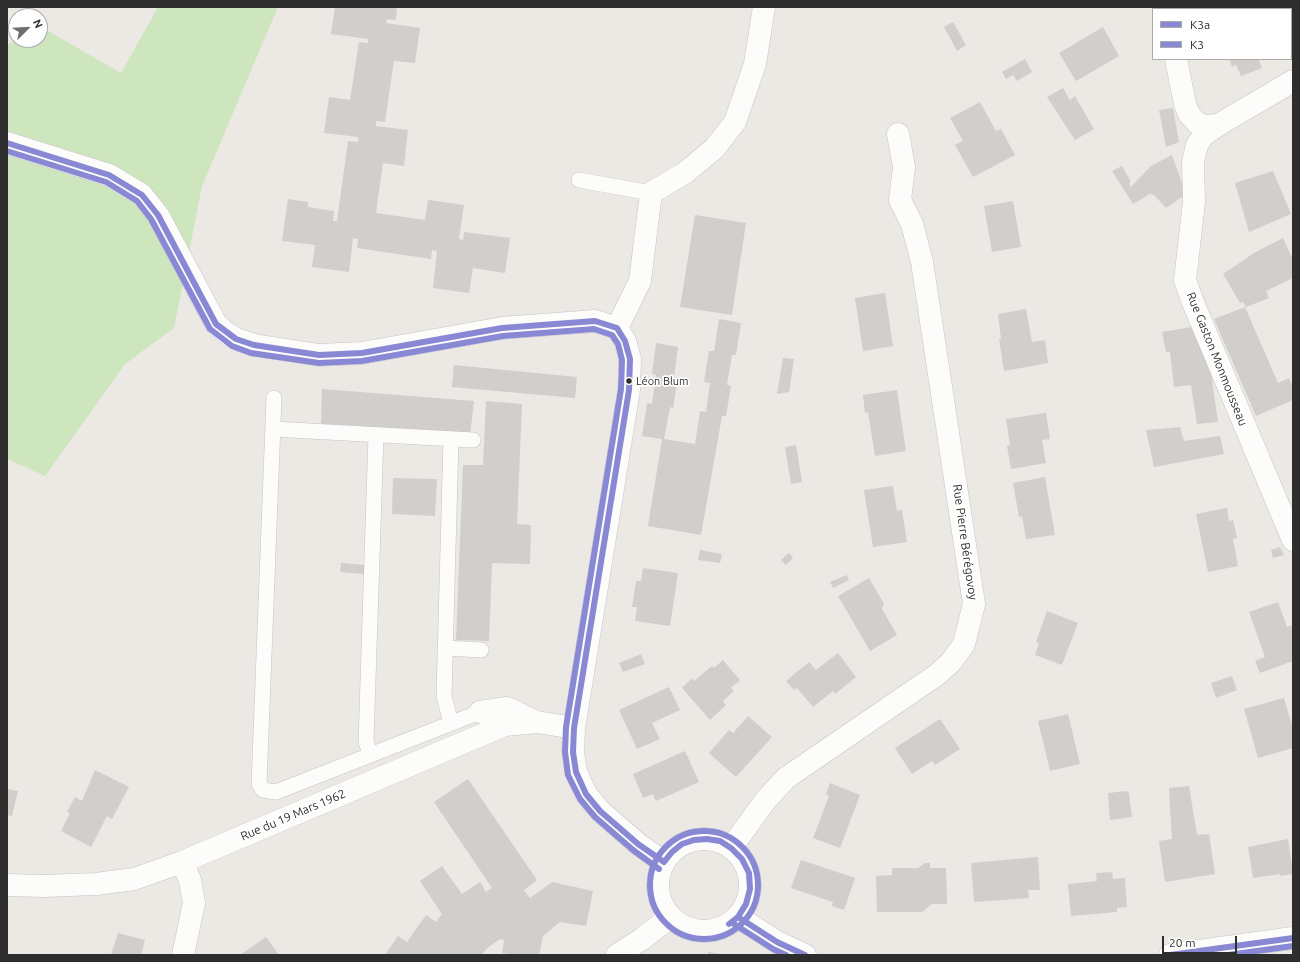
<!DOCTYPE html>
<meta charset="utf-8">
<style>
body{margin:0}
#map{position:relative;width:1300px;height:962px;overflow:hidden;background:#ece8e4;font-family:Ubuntu,sans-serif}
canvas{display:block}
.frame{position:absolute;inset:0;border:8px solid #2e2e2e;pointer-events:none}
.legend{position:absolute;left:1152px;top:8px;width:140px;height:52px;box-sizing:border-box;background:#fff;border:1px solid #ababab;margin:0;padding:5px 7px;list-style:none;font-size:12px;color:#2e2e2e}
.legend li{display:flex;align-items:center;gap:8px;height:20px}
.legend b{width:20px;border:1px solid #ababab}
.north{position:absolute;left:8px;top:8px;width:40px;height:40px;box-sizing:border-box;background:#fff;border:1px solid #ababab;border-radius:50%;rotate:66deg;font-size:11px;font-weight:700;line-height:16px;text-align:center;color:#2e2e2e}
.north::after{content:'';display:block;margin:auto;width:14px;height:18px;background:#706f6e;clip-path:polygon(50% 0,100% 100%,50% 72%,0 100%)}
.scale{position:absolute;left:1162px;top:936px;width:75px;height:18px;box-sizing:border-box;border:2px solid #2e2e2e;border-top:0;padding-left:5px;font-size:12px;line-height:14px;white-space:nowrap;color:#2e2e2e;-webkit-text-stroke:3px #fff;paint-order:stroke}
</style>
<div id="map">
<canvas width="1300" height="962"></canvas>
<div class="frame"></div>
<ul class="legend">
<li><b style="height:5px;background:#8888d5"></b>K3a</li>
<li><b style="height:5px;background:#8888d5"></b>K3</li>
</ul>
<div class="north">N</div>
<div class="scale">20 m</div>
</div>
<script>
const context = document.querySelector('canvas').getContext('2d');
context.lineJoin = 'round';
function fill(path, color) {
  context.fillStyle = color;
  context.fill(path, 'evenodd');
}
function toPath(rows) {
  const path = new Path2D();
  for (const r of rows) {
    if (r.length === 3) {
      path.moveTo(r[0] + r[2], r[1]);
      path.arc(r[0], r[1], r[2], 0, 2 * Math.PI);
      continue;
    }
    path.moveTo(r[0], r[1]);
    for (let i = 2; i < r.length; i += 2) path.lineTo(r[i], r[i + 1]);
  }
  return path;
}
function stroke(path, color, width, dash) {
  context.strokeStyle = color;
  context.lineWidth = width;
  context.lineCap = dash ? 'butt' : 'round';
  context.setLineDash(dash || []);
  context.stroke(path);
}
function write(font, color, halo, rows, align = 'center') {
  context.font = font + ' Ubuntu,sans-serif';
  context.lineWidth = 3.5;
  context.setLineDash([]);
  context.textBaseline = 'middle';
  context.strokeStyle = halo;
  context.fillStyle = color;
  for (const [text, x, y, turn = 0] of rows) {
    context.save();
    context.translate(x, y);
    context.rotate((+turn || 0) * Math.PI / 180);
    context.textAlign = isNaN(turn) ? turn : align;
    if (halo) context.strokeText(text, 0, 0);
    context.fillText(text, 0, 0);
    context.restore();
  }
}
fill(toPath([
 [158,7,278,7,202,186,174,328,125,364,45,476,7,459,7,45,17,40,40,40,40,29,43,28,121,73]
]), '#cee6be');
fill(toPath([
 [335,7,397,7,396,20,387,19,386,23,420,28,415,63,394,61,385,122,376,121,376,126,408,130,404,166,383,163,376,213,425,220,428,200,464,205,459,239,463,240,464,232,510,238,505,273,473,268,469,293,433,288,437,251,432,250,431,259,357,248,358,239,353,238,349,272,312,267,315,245,282,241,288,199,308,202,308,207,334,211,333,221,337,221,348,141,358,142,358,137,324,133,329,97,350,100,359,42,368,43,368,39,331,34],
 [1209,7,1245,7,1246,9,1210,9],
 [953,22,966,45,957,51,944,27],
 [1103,27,1119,56,1076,81,1059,53],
 [1025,59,1032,72,1017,81,1013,75,1006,79,1002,72],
 [1229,59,1258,59,1262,68,1241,76,1236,65,1232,67],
 [1063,88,1070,100,1075,96,1094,129,1075,140,1047,97],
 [980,102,996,131,1001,129,1015,155,973,177,955,145,963,141,950,118],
 [1173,108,1179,142,1166,147,1159,110],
 [1172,155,1186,194,1166,208,1154,195,1150,194,1133,204,1112,171,1122,166,1131,182,1129,183,1131,187,1151,166],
 [1273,171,1291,214,1249,232,1235,183],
 [1013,201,1021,247,992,252,984,206],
 [695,215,746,223,732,315,680,307],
 [1283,238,1293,260,1293,278,1266,291,1269,298,1246,307,1243,302,1240,303,1223,274,1254,253],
 [885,293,893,346,863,351,855,298],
 [1245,307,1278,383,1289,378,1293,387,1293,400,1256,416,1214,319],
 [1026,309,1032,342,1045,340,1048,363,1004,371,999,339,1001,339,998,314],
 [719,319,741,323,736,355,732,355,727,385,731,386,726,416,722,416,701,535,648,526,662,439,642,436,647,403,652,404,656,375,652,374,656,343,678,347,674,377,678,377,673,408,670,407,664,439,695,444,700,411,706,412,710,383,704,382,709,351,714,351],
 [1192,327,1211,372,1218,422,1197,424,1191,385,1174,387,1170,352,1166,352,1162,332],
 [783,358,794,359,789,392,777,394],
 [454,365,577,377,575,398,452,387],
 [322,389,474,401,470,436,366,427,321,425],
 [897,390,906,451,875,456,868,412,865,413,863,395],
 [486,401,522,404,517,524,531,525,530,564,492,563,489,641,456,640,463,465,483,465],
 [1046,413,1050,439,1042,440,1046,463,1011,469,1007,446,1010,445,1006,419],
 [1180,427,1184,441,1220,436,1224,454,1154,467,1146,430],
 [796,445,802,482,791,484,785,447],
 [1045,477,1055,535,1026,539,1022,516,1019,517,1013,483],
 [393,478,437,479,435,516,392,514],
 [893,486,897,511,902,510,907,542,873,547,864,490],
 [1227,508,1229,521,1233,520,1237,538,1233,539,1238,566,1208,572,1196,514],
 [1280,547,1284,555,1273,558,1271,550],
 [700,550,722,554,720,563,698,560],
 [789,553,793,558,786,565,781,560],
 [341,563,365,565,364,574,340,572],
 [643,568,678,573,670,626,635,621,637,607,632,607,636,581,641,581],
 [847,575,849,580,833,588,830,582],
 [869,578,884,604,882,609,897,635,870,651,838,596],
 [1278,602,1287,627,1291,625,1293,632,1293,661,1260,673,1255,661,1265,657,1249,612],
 [1047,611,1078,623,1062,665,1035,655,1039,643,1036,642],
 [838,653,856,677,835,694,833,691,813,707,797,688,794,690,786,681,809,662,816,670],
 [641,654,645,664,623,672,619,663],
 [723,660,740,680,731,688,734,691,723,701,726,705,710,720,682,688,692,678,694,681,712,666,714,668],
 [1232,676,1237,690,1216,698,1211,683],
 [669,687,680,710,652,723,660,739,637,749,619,710],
 [1284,698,1293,729,1293,748,1258,758,1244,709],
 [1068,714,1080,764,1050,771,1038,721],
 [748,716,772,737,736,777,709,753,729,730,733,733],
 [940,719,960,749,935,765,932,761,912,774,895,748],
 [685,751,699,782,656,801,653,794,643,798,633,774],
 [95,770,129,787,112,819,107,816,91,847,61,831,70,813,67,812,75,797,82,801],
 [468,779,537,880,524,890,530,898,552,882,593,891,586,926,560,922,543,936,539,955,515,955,502,953,504,940,500,939,486,949,482,955,385,955,398,936,407,942,426,915,436,922,442,914,420,881,442,866,462,894,480,882,486,892,492,888,434,802],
 [830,783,860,795,840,848,813,838,829,796,826,794],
 [1189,786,1197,835,1209,834,1215,874,1165,882,1159,841,1172,839,1169,788],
 [7,789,18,791,12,816,7,815],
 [1127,791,1129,793,1132,817,1110,820,1108,793],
 [1288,839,1293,874,1280,876,1280,874,1253,878,1248,847],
 [1038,857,1040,890,1028,890,1029,898,974,902,971,863],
 [801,860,855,878,844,910,832,906,833,902,791,888],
 [925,863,930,863,930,868,946,868,947,904,932,904,922,912,877,912,876,876,892,875,892,868,918,868],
 [1112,872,1113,879,1125,878,1127,907,1117,908,1117,912,1071,916,1068,884,1097,881,1096,873],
 [118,933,145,940,141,955,111,955],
 [266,937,279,955,240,955],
 [708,952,719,954,719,955,708,955]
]), '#d1cecb');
const lane = toPath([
 [579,180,651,193],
 [274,398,259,784,263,790,276,792,480,712],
 [273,429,473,440],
 [445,648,481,650],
 [451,723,444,696,451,439],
 [371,755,366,742,376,435]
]);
const street = toPath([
 [1166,7,1166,9],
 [1176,59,1185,104,1189,114,1197,123,1205,126,1218,125],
 [1293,81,1218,125,1203,136,1197,145,1193,162,1194,202,1185,280,1192,300,1293,540],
 [7,143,109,175,142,195,158,215,216,324,226,333,236,339,254,345,319,355,362,353,502,328,595,321,617,328,625,341,630,359,629,390,574,728,573,752,576,772,586,794,600,811,638,844,664,862],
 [617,328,640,281,651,193,686,172,714,149,735,122,755,64,764,7],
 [480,712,507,708,536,722],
 [704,885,46],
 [731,848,765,801,786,778,938,674,951,662,964,644,974,604,922,262,912,224,900,200,904,167,898,134],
 [182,862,190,880,194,903,183,955],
 [7,885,44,886,96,884,134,879,182,862,505,725,537,722,574,728],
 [738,917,777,942,805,955],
 [617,955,642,939,670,917],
 [1170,955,1293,938]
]);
stroke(lane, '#c5c4c5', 16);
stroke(street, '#c5c4c5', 23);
stroke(lane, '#fcfcfb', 15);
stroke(street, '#fcfcfb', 22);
stroke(toPath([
 [7,143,109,175,142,195,158,215,216,324,236,339,254,345,319,355,362,353,502,328,595,321,617,328,625,341,630,359,629,390,574,728,573,752,576,772,586,794,600,811,638,844,664,862],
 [664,862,672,852,682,844,694,840,707,839,720,841,731,848,742,859,749,873,750,889,746,904,738,917,729,924],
 [738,917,777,942,805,955],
 [1170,955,1293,938]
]), '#8888d5', 6);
stroke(toPath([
 [7,151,106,182,137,201,151,219,210,329,232,346,251,353,319,363,362,361,503,336,594,329,612,335,618,344,622,360,621,389,566,727,565,752,568,775,580,799,595,817,633,850,659,869],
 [704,885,54],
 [734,924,773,949,786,955],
 [1228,955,1293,946]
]), '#8888d5', 6);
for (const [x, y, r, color] of [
 [629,381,3.5,"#2e2e2e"]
]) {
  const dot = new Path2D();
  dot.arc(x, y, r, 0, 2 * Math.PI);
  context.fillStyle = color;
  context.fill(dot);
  stroke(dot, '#fff', 1.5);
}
write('11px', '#2e2e2e', '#fff', [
 ["Léon Blum",636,381]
], 'left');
write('12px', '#2e2e2e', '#fff', [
 ["Rue Gaston Monmousseau",1217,359,68],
 ["Rue Pierre Bérégovoy",965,542,82],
 ["Rue du 19 Mars 1962",293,815,-23]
]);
</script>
